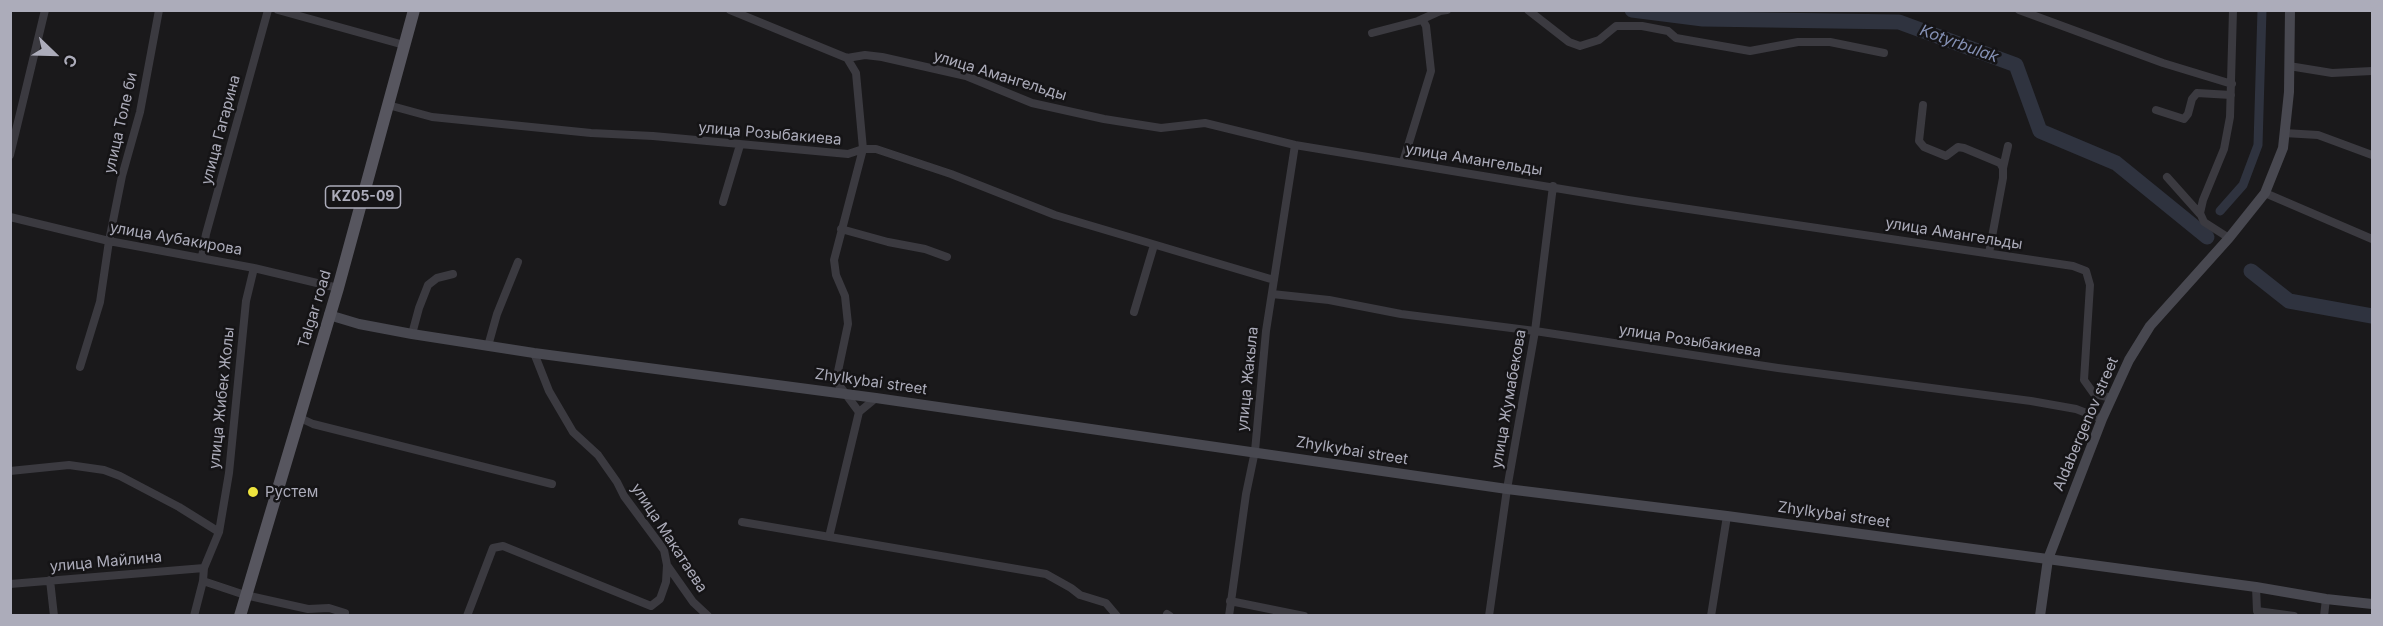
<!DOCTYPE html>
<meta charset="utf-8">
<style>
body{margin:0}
#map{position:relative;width:2383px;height:626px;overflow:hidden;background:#1a191b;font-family:Inter,sans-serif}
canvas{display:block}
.frame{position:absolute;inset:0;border:12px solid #acacba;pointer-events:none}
.north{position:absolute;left:24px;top:24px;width:60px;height:60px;-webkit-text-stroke:4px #151416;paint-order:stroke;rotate:113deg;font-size:16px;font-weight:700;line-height:24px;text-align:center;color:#acacba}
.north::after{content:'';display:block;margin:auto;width:21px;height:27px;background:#acacba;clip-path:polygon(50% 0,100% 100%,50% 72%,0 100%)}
</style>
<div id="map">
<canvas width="2383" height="626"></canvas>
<div class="frame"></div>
<div class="north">С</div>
</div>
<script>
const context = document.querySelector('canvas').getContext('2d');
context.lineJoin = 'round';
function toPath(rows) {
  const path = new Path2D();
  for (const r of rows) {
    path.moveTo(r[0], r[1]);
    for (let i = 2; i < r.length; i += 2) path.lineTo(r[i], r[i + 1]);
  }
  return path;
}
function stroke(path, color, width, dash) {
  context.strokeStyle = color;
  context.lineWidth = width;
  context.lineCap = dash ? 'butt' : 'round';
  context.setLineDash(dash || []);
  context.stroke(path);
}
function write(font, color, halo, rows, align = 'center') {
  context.font = font + ' Inter,sans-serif';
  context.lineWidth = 5;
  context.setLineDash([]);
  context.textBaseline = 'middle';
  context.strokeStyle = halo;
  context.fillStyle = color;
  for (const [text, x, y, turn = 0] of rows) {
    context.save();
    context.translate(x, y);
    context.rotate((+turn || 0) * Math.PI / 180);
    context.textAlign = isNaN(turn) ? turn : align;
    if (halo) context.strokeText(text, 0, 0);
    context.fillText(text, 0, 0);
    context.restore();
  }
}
stroke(toPath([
 [2220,211,2243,185,2258,145,2262,10]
]), '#2f333f', 9);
stroke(toPath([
 [1632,10,1703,19,1899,22,2016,65,2040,131,2116,163,2207,237],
 [2251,271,2289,301,2372,316]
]), '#2f333f', 15);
stroke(toPath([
 [278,10,404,45],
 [730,10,847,58,865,55,882,57,966,76,1032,103,1104,119,1161,128,1205,123,1295,145,1628,200,2073,266,2086,271,2090,285,2084,380,2094,394,2112,398],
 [1528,10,1569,42,1580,46,1599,40,1616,26,1642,26,1668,31,1676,38,1750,51,1798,42,1830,42,1884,53],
 [2019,10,2163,63,2232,84],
 [1372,33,1418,21,1440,11,1447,10],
 [2289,66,2332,73,2372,71],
 [388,105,432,117,591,133,653,136,848,154,863,149,876,149,951,174,1055,215,1274,280],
 [1923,105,1919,141,1924,147,1946,156,1958,147,1964,148,2000,163,2003,168,2003,178,1989,253],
 [2156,110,2184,119,2188,114,2192,99,2197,93,2231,95],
 [2284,133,2318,135,2372,155],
 [10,155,45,10],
 [1403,162,1431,71,1426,26,1422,19],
 [2003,168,2008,146],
 [2167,177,2200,214],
 [2265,193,2372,239],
 [723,202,740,145],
 [10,217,109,241,254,268,338,288],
 [841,229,888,242,925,249,947,257],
 [2229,238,2204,222,2200,213,2203,200,2224,149,2230,117,2233,10],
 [202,257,206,234,268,10],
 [1272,294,1329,300,1401,314,1535,331,1778,368,2031,401,2076,409,2102,419],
 [1134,312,1154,245],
 [412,334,419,308,428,285,437,278,453,274],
 [488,346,497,314,518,262],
 [534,353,549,391,573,432,598,455,617,482,624,496,664,550,667,565,693,602,708,616],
 [80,367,100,302,109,241,122,176,140,112,159,10],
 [859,412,876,398],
 [298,417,313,424,552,484],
 [10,471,69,465,104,470,120,476,179,507,219,532],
 [742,522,1046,574,1071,588,1080,595,1106,603,1117,616],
 [829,537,859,412,839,385,837,376,848,324,845,296,836,275,834,260,863,149,856,73,847,58],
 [50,580,54,616],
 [203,581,245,595,308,609,329,608,345,613],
 [10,584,204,568],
 [2256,587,2257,611,2294,616],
 [1230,601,1304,616],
 [1167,614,1170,616],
 [194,616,203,581,204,568,219,532,229,473,246,301,254,268],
 [467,616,493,548,503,546,651,606,660,599,666,582,667,565],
 [1229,616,1246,494,1255,451,1266,331,1295,145],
 [1489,616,1507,489,1535,331,1553,186],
 [1711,616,1727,516],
 [2324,616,2326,599]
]), '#3b3a40', 8);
stroke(toPath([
 [329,315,359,324,412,334,534,353,876,398,1507,489,1727,516,2256,587,2326,599,2372,604],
 [2040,616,2048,559,2102,419,2129,360,2150,326,2229,238,2265,193,2283,148,2289,92,2290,10]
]), '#484850', 10);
stroke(toPath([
 [240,616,338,288,414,10]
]), '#57565f', 12);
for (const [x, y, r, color] of [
 [253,492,6,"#eee43e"]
]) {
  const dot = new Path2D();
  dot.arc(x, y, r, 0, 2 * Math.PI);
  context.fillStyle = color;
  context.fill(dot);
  stroke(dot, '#151416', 2);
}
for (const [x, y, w] of [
 [363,197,75]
]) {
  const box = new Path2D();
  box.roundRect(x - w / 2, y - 11, w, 22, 4.5);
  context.fillStyle = '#151416';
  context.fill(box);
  stroke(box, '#acacba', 1.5);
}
write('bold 14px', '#acacba', null, [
 ["KZ05-09",363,197]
]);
write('15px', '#acacba', '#151416', [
 ["улица Амангельды",1000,76,17],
 ["улица Толе би",121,123,-77],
 ["улица Гагарина",221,130,-75],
 ["улица Розыбакиева",770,134,5],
 ["улица Амангельды",1474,160,9],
 ["улица Амангельды",1954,234,9],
 ["улица Аубакирова",176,239,10],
 ["Talgar road",315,309,-73],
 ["улица Розыбакиева",1690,341,9],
 ["улица Жакыла",1248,379,-84],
 ["Zhylkybai street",871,382,8],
 ["улица Жибек Жолы",222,398,-84],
 ["улица Жумабекова",1509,399,-80],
 ["Aldabergenov street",2086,424,-67],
 ["Zhylkybai street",1352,451,9],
 ["Zhylkybai street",1834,515,8],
 ["улица Макатаева",669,538,57],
 ["улица Майлина",106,562,-5]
]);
write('15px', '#acacba', '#151416', [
 ["Рустем",265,492]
], 'left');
write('italic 16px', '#8490b4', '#151416', [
 ["Kotyrbulak",1959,44,20]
]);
</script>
